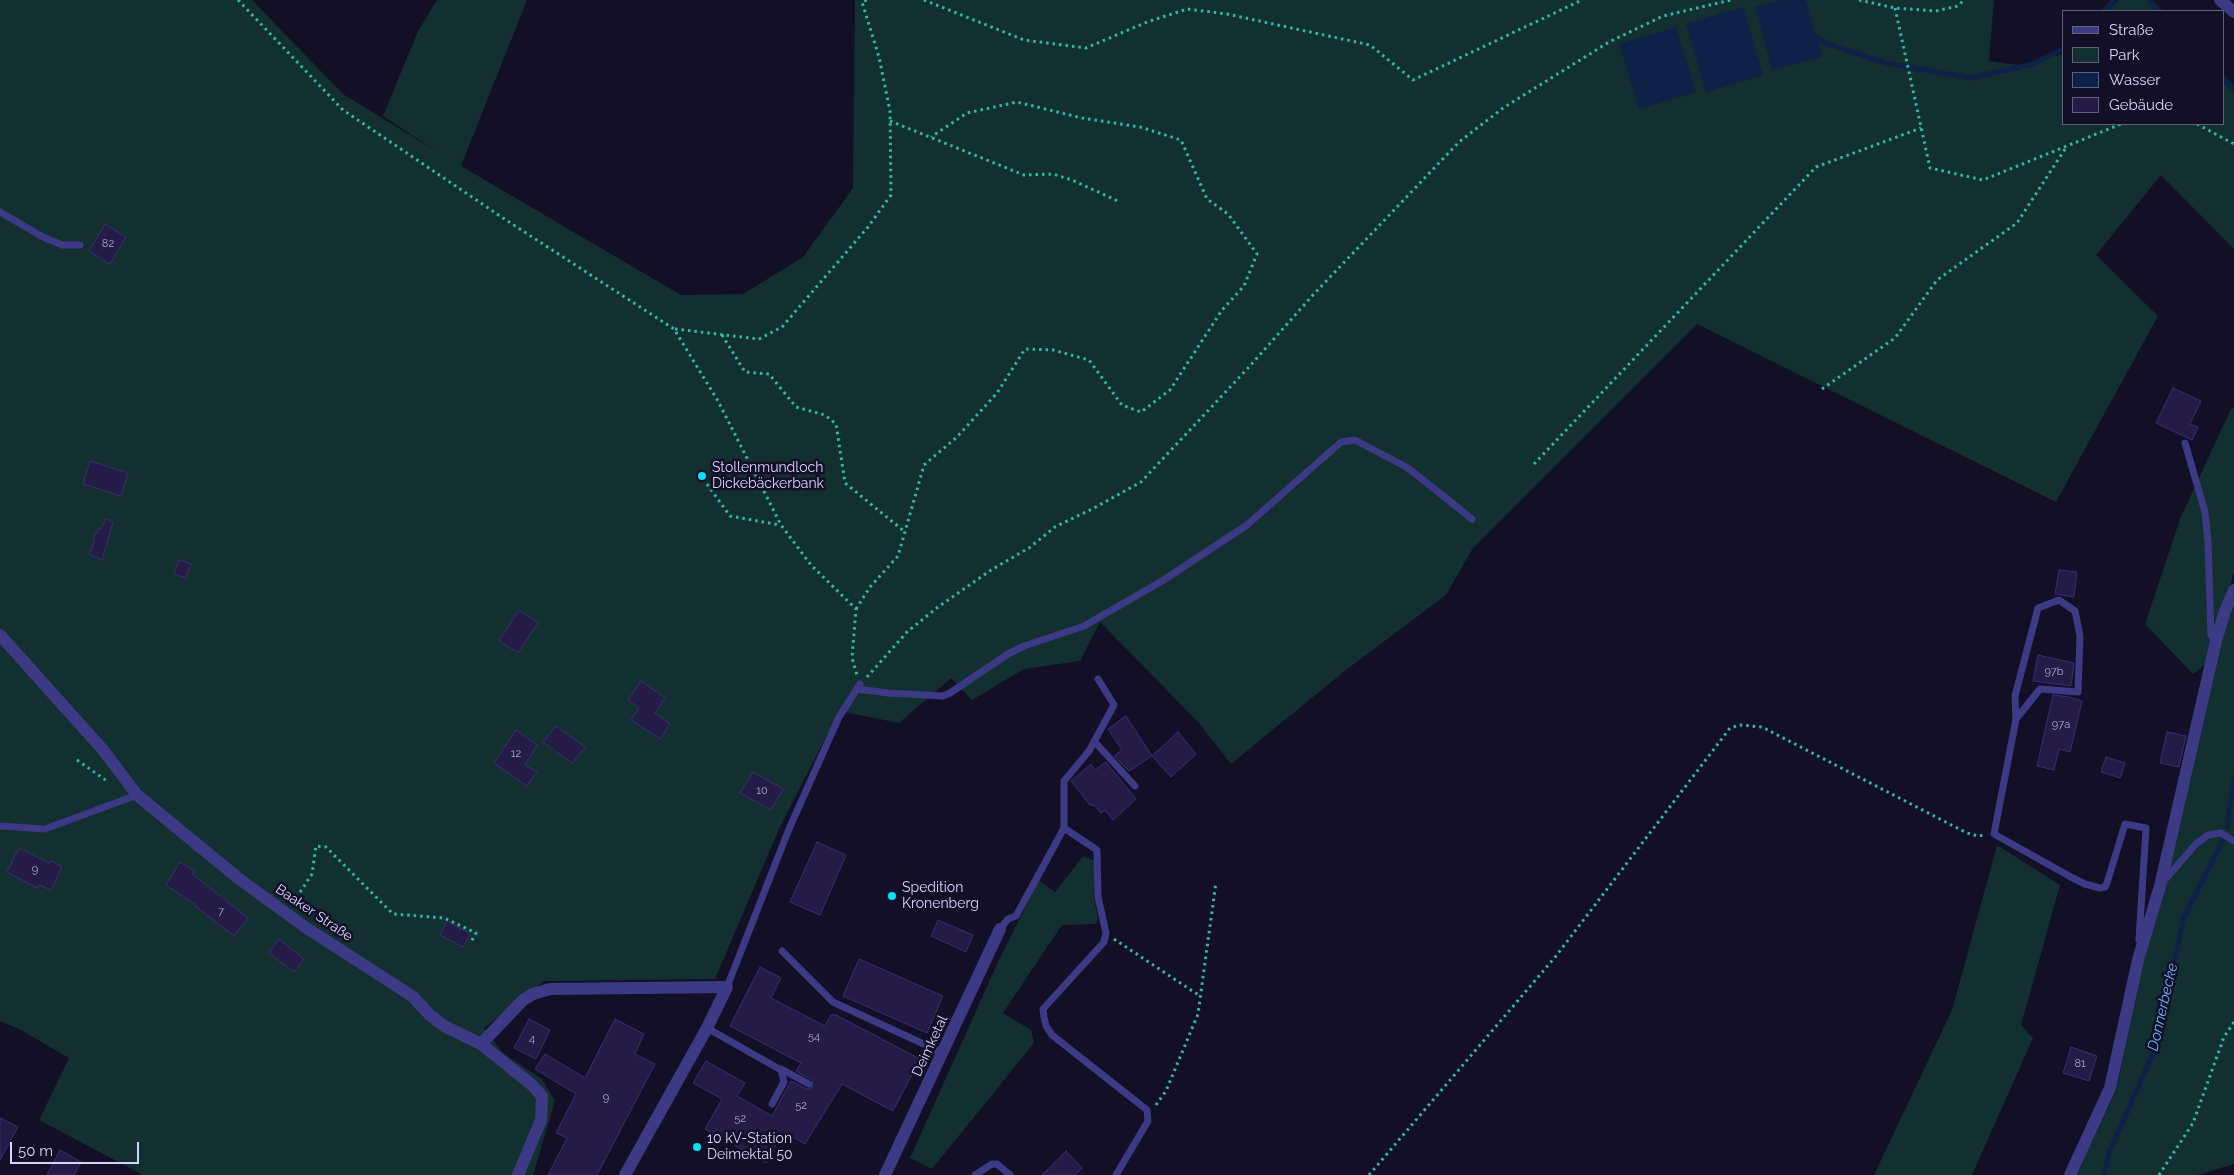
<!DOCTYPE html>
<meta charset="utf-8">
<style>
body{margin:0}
#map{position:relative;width:2234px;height:1175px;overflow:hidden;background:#130f26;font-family:Raleway,sans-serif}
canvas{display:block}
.legend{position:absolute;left:2062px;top:10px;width:162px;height:115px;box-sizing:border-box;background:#130f26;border:1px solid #625e7d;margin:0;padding:6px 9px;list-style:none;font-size:15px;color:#d9d4ff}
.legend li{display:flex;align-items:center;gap:10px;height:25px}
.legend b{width:25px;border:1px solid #625e7d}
.scale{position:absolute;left:10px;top:1142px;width:129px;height:22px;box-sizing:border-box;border:2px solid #d9d4ff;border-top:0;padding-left:6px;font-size:15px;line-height:18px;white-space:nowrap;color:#d9d4ff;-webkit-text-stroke:4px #130f26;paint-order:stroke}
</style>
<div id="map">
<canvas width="2234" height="1175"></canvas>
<ul class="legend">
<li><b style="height:6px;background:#3d3a85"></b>Straße</li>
<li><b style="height:14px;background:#12302f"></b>Park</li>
<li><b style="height:14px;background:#0c2248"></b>Wasser</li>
<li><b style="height:14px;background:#241b47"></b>Gebäude</li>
</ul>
<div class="scale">50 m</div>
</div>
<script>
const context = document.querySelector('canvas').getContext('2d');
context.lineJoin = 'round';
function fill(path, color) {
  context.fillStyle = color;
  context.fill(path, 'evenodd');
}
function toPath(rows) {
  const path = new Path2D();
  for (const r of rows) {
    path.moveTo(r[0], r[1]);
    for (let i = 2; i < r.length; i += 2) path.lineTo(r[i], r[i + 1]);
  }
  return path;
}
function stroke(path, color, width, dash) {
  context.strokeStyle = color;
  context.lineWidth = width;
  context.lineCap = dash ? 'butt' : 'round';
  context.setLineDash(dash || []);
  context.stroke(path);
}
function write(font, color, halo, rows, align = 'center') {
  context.font = font + ' Raleway,sans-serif';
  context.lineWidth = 5;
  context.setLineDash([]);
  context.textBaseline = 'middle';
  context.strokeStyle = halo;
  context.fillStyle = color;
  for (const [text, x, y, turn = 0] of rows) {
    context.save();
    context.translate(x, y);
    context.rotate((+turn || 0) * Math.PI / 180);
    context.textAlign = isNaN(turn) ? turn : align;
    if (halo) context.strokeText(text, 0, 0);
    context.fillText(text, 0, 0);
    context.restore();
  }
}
fill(toPath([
 [0,0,252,0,343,94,436,151,383,116,418,31,437,0,527,0,461,166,681,295,743,294,803,257,853,188,855,0,1994,0,1989,61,2018,65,2063,54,2063,124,2223,124,2223,74,2234,86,2234,249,2161,175,2096,255,2158,316,2056,502,1697,324,1473,548,1446,595,1346,670,1231,764,1199,723,1100,622,1080,661,1024,669,972,700,951,678,899,723,839,711,779,829,715,979,544,981,484,1028,503,1053,542,1079,555,1101,533,1175,143,1175,39,1120,69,1058,19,1029,0,1021],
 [2119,0,2152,0,2163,11,2107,11],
 [2234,407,2234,572,2207,663,2193,674,2145,624,2180,519,2230,411],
 [2234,600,2234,1164,2198,1175,2076,1175,2116,1091,2143,959,2216,657],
 [1997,845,2060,885,2021,1025,2033,1038,1972,1175,1874,1175,1952,1010],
 [1083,856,1095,861,1094,898,1098,918,1096,924,1062,925,1003,1013,1031,1030,1034,1043,932,1169,910,1158,998,962,1039,880,1055,892]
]), '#12302f');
fill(toPath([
 [1782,0,1806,0,1822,57,1772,70,1755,7],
 [1743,7,1763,75,1706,92,1686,24],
 [1676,27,1696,92,1639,109,1619,44]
]), '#0c2248');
stroke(toPath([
 [2149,0,2159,11],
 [2104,11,2114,0],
 [1817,38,1828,44,1886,63,1970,78,2033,64,2063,49],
 [2223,78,2234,90],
 [2227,827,2234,778],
 [2104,1175,2109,1153,2154,1051,2184,917,2223,840]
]), '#0c2248', 5);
const building = toPath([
 [105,224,126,237,110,264,89,251,105,224],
 [2173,388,2201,401,2190,424,2198,427,2192,440,2156,423,2173,388],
 [90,461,128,473,121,496,83,484,90,461],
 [106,519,113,522,102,560,89,554,95,541,93,539,99,528,101,529,106,519],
 [179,560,191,564,186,578,174,574,179,560],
 [2059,570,2077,572,2074,597,2055,594,2059,570],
 [519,610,538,623,518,653,499,641,519,610],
 [2038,655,2074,663,2071,686,2033,681,2038,655],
 [641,681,665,698,655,713,670,724,660,739,631,720,639,708,628,700,641,681],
 [2053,695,2069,697,2082,701,2070,752,2059,749,2054,770,2037,766,2053,695],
 [1126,716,1152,756,1129,771,1114,756,1122,750,1108,729,1126,716],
 [556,726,585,747,572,763,543,742,556,726],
 [516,730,537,745,525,765,537,772,527,786,494,763,516,730],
 [1178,732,1196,754,1171,777,1152,756,1178,732],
 [2167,732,2186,736,2179,767,2160,763,2167,732],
 [2106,757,2125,763,2120,778,2101,772,2106,757],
 [1106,762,1136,799,1113,820,1105,810,1101,813,1095,806,1090,805,1071,781,1091,764,1095,770,1106,762],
 [753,772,783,789,771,810,740,793,753,772],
 [817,842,846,855,820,915,790,902,817,842],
 [19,848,49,863,51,861,62,867,51,890,39,885,37,888,7,872,19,848],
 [180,862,194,871,192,874,248,918,234,936,194,905,195,904,166,885,180,862],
 [938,920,973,935,966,952,931,936,938,920],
 [447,921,470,934,463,947,440,935,447,921],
 [279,939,304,959,294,972,269,953,279,939],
 [859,959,943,996,927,1033,843,996,859,959],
 [760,967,781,978,771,998,825,1026,831,1015,836,1015,920,1059,893,1111,842,1084,805,1144,790,1135,786,1143,779,1139,766,1163,705,1129,722,1099,693,1083,706,1061,745,1083,737,1096,772,1116,791,1081,807,1089,813,1087,812,1080,796,1071,801,1063,730,1026,760,967],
 [529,1019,550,1030,536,1059,514,1048,529,1019],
 [615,1019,644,1034,635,1054,655,1064,597,1175,548,1175,567,1138,556,1133,576,1094,535,1069,545,1054,585,1078,615,1019],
 [2071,1047,2097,1056,2089,1081,2063,1073,2071,1047],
 [0,1118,18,1127,0,1160,0,1118],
 [60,1150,81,1162,74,1175,47,1175,60,1150],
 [1066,1151,1082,1168,1075,1175,1042,1175,1066,1151]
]);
fill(building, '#241b47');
stroke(building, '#3b2d73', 1);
stroke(toPath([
 [238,0,343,110,506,220,674,329,718,401,781,525,811,565,856,609,852,658,857,675],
 [924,0,1024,40,1086,48,1147,22,1187,9,1227,14,1370,45,1413,80,1582,0],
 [1859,0,1895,8,1936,11,1958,6,1964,0],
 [1895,8,1930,168,1983,180,2121,124],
 [890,121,1024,175,1053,174,1072,180,1118,201],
 [2197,124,2234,144],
 [675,329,759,339,782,327,868,227,891,195,890,111,879,57,862,2,867,0],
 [722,335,745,372,769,374,796,407,825,415,836,424,845,483,905,532],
 [1822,389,1895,338,1937,280,2017,223,2067,146],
 [1534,464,1816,167,1921,128],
 [707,484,730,516,780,525],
 [856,609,870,587,898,556,924,465,957,437,997,393,1025,349,1053,350,1089,360,1122,405,1141,412,1170,390,1222,310,1244,286,1257,254,1228,214,1207,199,1181,140,1140,127,1082,118,1017,102,967,113,931,137],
 [867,677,907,632,938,607,991,570,1029,548,1055,527,1094,508,1141,482,1249,367,1312,296,1459,142,1503,108,1609,42,1663,16,1731,0],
 [77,760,107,781],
 [293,903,312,874,316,846,326,847,393,914,444,918,476,933,471,942],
 [1114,939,1200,996],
 [1156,1105,1166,1091,1198,1014,1216,882],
 [1369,1175,1556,956,1730,728,1740,725,1762,727,1967,833,1978,836,1985,835],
 [2159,1175,2193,1123,2224,1037,2234,1022]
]), '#2fb8b0', 3, [2.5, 4]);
stroke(toPath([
 [0,212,43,237,62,245,80,245],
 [2185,443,2205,512,2208,542,2211,635,2216,641],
 [857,689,888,693,943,696,950,693,1008,654,1024,646,1084,626,1162,581,1247,525,1341,442,1355,440,1408,468,1472,519],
 [2016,719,2040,689,2078,692,2080,636,2075,611,2059,600,2038,608,2015,696,2016,719,1994,834,2071,877,2085,884,2100,888,2105,887,2107,883,2125,824,2146,828,2139,940],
 [1094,741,1135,786],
 [0,826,45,829,137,795],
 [1064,828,1097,850,1098,897,1106,933,1104,942,1043,1009,1044,1017,1046,1026,1052,1035,1147,1110,1148,1121,1116,1175],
 [2163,882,2196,844,2208,835,2221,833,2234,841],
 [1000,929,1008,919,1016,916,1064,828,1064,781,1089,751,1114,705,1098,679],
 [782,951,833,1002,943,1053],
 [727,987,789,829,839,717,860,684],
 [707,1028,781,1070,784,1082,772,1104],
 [781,1069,809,1084],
 [975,1175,992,1164,997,1164,1010,1175]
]), '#3d3a85', 7);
stroke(toPath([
 [2220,0,2234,12],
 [0,635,104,751,137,795,238,878,305,927,412,996,430,1015,444,1026,481,1044,532,1085,542,1096,541,1120,518,1175],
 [481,1044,523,1000,533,994,550,989,727,987,707,1028,625,1175],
 [885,1175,1000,929],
 [2070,1175,2110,1088,2138,960,2160,886,2216,641,2225,611,2234,590]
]), '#3d3a85', 12);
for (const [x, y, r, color] of [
 [702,476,5,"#00e5ff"],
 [892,896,5,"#00e5ff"],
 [697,1147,5,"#00e5ff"]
]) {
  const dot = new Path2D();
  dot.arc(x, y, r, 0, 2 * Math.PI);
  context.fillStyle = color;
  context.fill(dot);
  stroke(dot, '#130f26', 2);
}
write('11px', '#aca6d1', null, [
 ["82",108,244],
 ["97b",2054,672],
 ["97a",2061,725],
 ["12",516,754],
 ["10",762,791],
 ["9",35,870],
 ["7",221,912],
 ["54",814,1037],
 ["4",532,1039],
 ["81",2080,1064],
 ["9",606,1098],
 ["52",801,1106],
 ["52",740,1119]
]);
write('14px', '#d9d4ff', '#130f26', [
 ["Stollenmundloch",712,468],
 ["Dickebäckerbank",712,484],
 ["Spedition",902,888],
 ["Kronenberg",902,904],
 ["10 kV-Station",707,1139],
 ["Deimektal 50",707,1155]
], 'left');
write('14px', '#d9d4ff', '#130f26', [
 ["Baaker Straße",314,913,34],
 ["Deimketal",930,1046,-65]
]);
write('italic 15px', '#62b6ff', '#130f26', [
 ["Donnerbecke",2163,1007,-77]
]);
</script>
